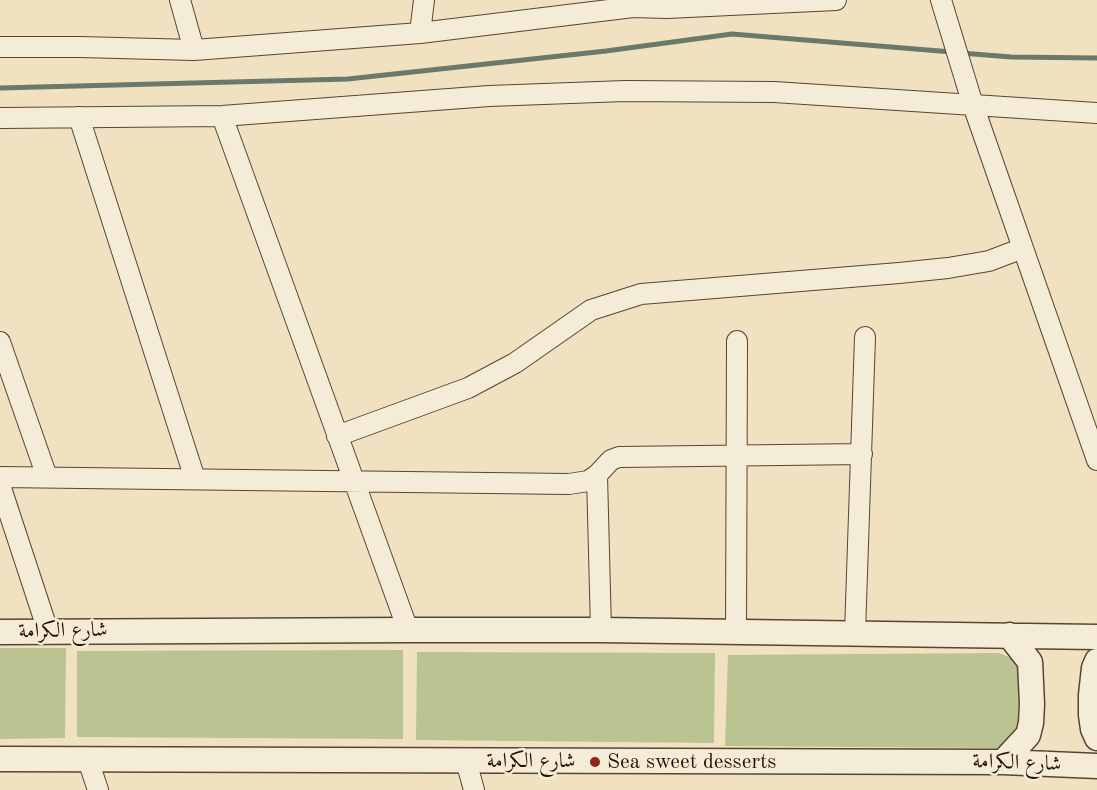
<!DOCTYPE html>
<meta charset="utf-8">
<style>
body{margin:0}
canvas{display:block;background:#f0e2c1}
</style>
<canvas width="1097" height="790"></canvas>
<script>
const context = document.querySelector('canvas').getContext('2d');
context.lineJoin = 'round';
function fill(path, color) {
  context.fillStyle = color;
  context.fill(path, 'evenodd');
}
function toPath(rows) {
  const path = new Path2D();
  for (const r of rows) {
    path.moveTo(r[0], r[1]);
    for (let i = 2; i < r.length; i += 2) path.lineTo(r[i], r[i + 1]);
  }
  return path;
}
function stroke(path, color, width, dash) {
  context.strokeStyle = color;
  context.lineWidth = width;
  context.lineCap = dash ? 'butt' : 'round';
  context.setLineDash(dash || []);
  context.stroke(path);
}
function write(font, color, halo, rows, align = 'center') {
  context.font = font + ' "Old Standard TT",Amiri,serif';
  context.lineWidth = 5;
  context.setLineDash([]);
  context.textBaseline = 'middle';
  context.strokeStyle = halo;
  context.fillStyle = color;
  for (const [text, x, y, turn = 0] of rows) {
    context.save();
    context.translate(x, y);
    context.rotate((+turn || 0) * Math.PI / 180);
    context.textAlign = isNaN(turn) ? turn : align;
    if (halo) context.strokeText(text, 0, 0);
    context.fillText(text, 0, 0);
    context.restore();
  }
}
fill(toPath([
 [66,648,65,738,0,739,0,648],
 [403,650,403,739,77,737,77,651],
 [417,652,715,653,714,743,416,740],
 [999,653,1018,661,1020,670,1018,728,1009,745,996,748,725,746,728,655]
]), '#bbc392');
stroke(toPath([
 [961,53,1011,57,1097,58],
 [0,88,348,79,606,51,732,34,952,52]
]), '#6b796c', 5);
const minor = toPath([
 [180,0,194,50],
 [941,0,973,105,1097,460],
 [420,33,424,0],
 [0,47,80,47,194,50,420,33,633,7,667,8,836,0],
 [222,116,408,630],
 [79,117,195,479],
 [0,118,222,116,489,96,625,91,774,92,1097,113],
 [0,342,47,477],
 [337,436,468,388,515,363,591,310,641,294,899,273,948,268,989,261,1023,248],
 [597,475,601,630],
 [0,477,569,484,588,481,597,475,611,460,619,457,862,454],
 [0,485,48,631],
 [736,633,737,341],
 [855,633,865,337],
 [88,760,98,790],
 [466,761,474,790]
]);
const tertiary = toPath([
 [0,632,408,630,601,630,1097,637],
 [1097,661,1094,668,1091,695,1091,715,1093,729,1097,738],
 [0,759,1003,762,1097,766],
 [1003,762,1028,735,1031,723,1032,704,1030,662,1009,635]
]);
stroke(minor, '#574531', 22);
stroke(tertiary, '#574531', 27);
stroke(minor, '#f5ecd7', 20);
stroke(tertiary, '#f5ecd7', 24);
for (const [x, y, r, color] of [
 [595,762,6,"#8f2418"]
]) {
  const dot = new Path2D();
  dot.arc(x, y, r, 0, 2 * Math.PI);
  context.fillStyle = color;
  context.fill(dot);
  stroke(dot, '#f5ecd7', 2);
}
write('21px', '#241101', '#f5ecd7', [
 ["شارع الكرامة",63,631,-1],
 ["شارع الكرامة",531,761],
 ["شارع الكرامة",1017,763,2]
]);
write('21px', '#241101', '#f5ecd7', [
 ["Sea sweet desserts",607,762]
], 'left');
</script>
